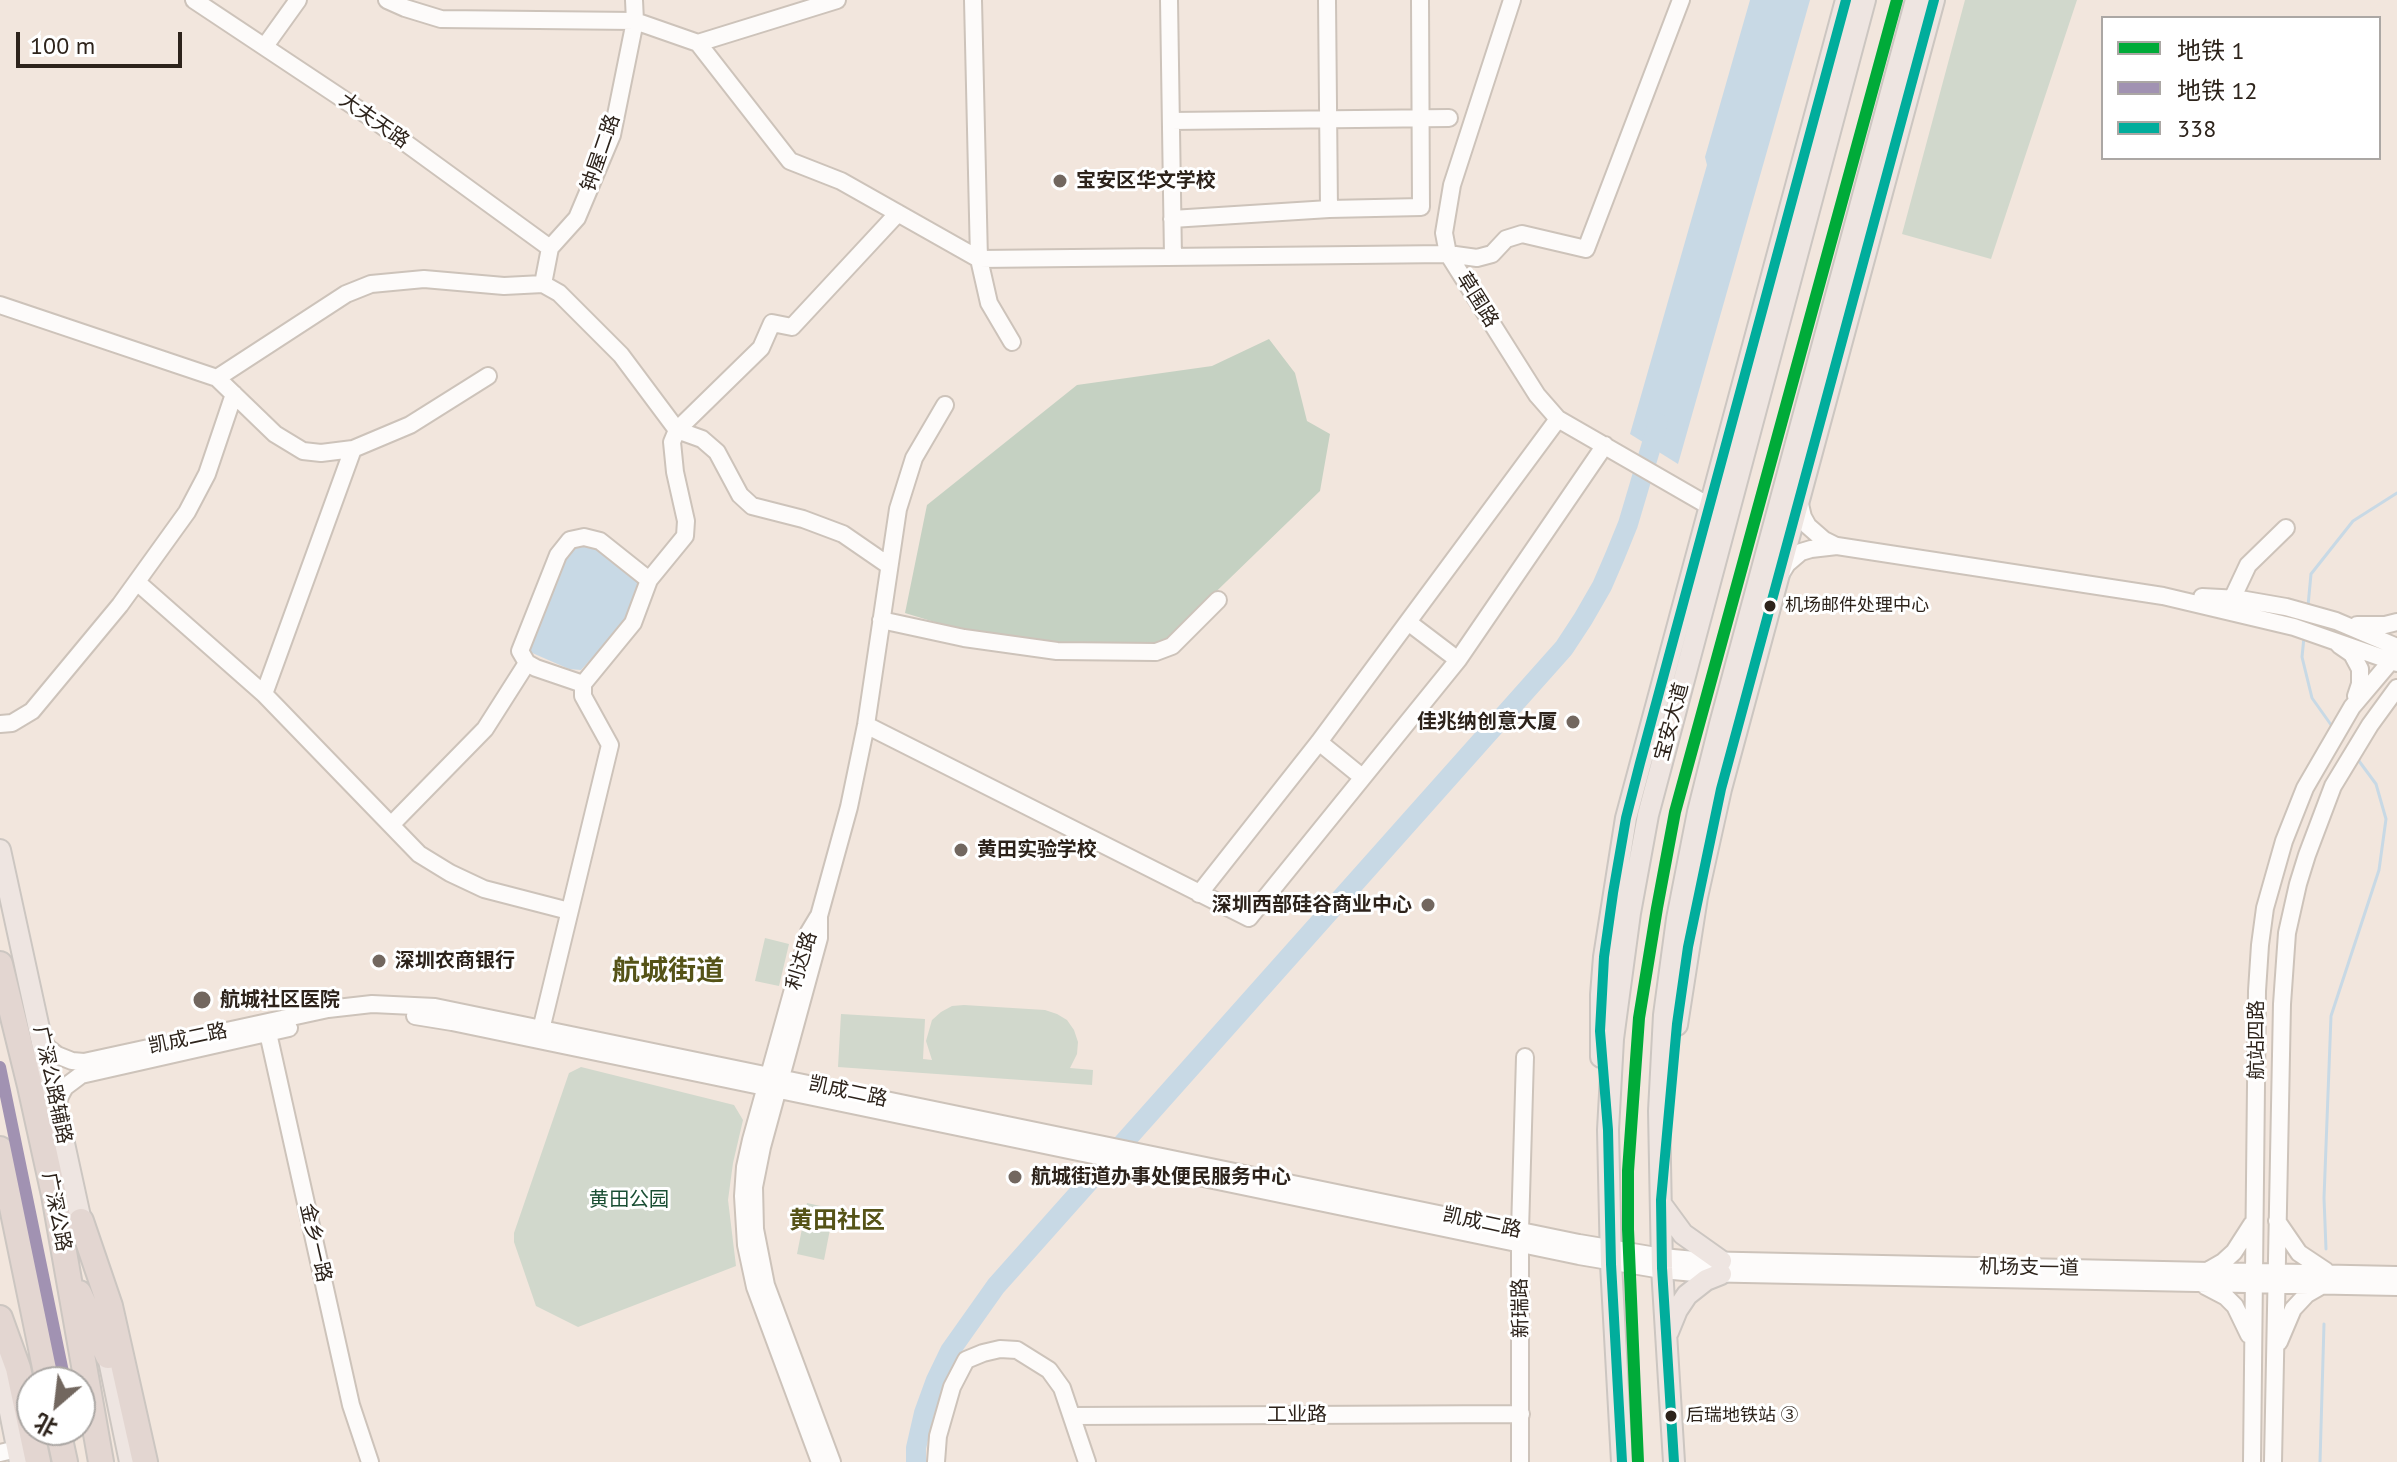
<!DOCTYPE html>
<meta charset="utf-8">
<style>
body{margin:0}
#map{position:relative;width:2397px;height:1462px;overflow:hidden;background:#f2e6dd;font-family:"PT Sans","Noto Sans SC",sans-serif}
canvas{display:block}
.legend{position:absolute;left:2101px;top:16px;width:280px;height:144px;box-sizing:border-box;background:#fff;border:2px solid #aba7a4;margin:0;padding:10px 14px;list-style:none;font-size:24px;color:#2d231b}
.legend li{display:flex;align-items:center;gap:16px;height:40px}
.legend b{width:40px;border:2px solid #aba7a4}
.north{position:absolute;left:16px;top:1366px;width:80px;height:80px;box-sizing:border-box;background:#fff;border:2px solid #aba7a4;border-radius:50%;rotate:208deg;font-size:22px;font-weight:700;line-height:32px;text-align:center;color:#2d231b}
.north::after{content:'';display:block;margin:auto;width:28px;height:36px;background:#72675f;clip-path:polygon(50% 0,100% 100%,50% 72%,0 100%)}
.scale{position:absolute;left:16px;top:32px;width:166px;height:36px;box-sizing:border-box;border:4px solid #2d231b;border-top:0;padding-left:10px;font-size:24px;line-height:28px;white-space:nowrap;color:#2d231b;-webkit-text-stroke:6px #fff;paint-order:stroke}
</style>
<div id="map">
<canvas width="2397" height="1462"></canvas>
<ul class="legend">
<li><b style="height:10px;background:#00ab39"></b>地铁 1</li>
<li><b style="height:10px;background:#a192b2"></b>地铁 12</li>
<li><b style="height:10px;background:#01ad9c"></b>338</li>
</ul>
<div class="north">北</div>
<div class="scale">100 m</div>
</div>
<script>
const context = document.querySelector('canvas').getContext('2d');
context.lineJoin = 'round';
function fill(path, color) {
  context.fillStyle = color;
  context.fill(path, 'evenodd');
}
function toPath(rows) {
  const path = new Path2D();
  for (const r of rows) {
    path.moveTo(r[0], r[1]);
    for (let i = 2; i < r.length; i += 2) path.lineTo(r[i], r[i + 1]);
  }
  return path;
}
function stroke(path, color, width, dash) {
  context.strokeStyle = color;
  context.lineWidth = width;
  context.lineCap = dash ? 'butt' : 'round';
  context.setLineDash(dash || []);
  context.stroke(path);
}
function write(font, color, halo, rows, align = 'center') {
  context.font = font + ' "PT Sans","Noto Sans SC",sans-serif';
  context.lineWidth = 6;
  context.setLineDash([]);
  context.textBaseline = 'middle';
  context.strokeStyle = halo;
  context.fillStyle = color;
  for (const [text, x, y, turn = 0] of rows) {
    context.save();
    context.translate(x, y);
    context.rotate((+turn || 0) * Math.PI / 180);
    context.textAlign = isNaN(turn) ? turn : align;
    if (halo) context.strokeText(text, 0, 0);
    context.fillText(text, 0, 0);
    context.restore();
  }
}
fill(toPath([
 [1965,0,2077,0,1991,259,1902,234],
 [765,938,789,944,779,986,755,981],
 [964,1005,1045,1010,1057,1014,1067,1020,1074,1030,1078,1042,1077,1054,1070,1068,1093,1070,1092,1085,838,1067,841,1014,925,1019,923,1059,932,1060,926,1041,932,1020,941,1012,952,1006],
 [581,1067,734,1105,743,1120,733,1163,728,1200,736,1266,578,1327,536,1306,514,1242,514,1233,569,1073],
 [807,1203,834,1209,824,1260,797,1254]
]), '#d1d8cc');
fill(toPath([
 [1269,339,1295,373,1307,421,1330,434,1320,491,1164,642,1069,646,977,635,905,613,927,505,1077,385,1212,366]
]), '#c5d1c2');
fill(toPath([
 [1750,0,1810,0,1678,464,1630,434,1707,165,1705,157],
 [584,543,594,546,637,580,639,587,625,622,581,670,569,669,530,652,529,646,565,561,570,551]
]), '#c8d9e5');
stroke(toPath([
 [2308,606,2311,574,2353,521,2397,493],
 [2304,637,2302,657,2312,698,2334,729],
 [2326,1249,2324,1198,2331,1016,2379,870,2386,819,2376,784,2356,757],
 [2320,1462,2324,1324]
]), '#c8d9e5', 3);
stroke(toPath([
 [916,1462,916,1448,924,1413,936,1380,950,1351,996,1286,1564,648,1583,619,1602,586,1615,556,1628,524,1658,423]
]), '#c8d9e5', 20);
const minor = toPath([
 [194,0,370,117,550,248],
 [387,0,405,8,441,19,635,21,698,43,790,161,841,181,979,259,1448,254,1477,258,1492,254,1506,239,1522,234,1586,249,1681,0],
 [973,0,979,259,989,303,1012,342],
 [1169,0,1173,257],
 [1327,0,1329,209],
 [1512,0,1452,185,1444,233,1448,254,1537,395,1558,419,1709,506],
 [698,43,837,0],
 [265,46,298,0],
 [1171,121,1449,118],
 [1172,219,1329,209,1421,207,1420,0],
 [550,248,577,218,612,135,635,21,634,0],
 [543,284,550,248],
 [0,305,217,378,346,294,371,284,424,279,504,286,543,284,559,293,621,355,677,430,702,439,717,452,740,495,752,506,803,519,843,534,888,565],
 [217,378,275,434,303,451,321,453,353,449,410,425,488,376],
 [1799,500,1803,517,1808,526,1824,540,1836,546],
 [1782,572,1787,564,1801,552,1811,549,1837,546,2163,596,2294,627,2397,663],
 [137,582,264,694,419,854,450,873,484,889,569,911],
 [2202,597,2240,599,2286,607,2336,621,2397,647],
 [2232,599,2248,565,2286,528],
 [881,620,964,638,1057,651,1156,652,1172,646,1218,600],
 [1408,622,1458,660],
 [2357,625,2385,625,2397,622],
 [2339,645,2352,654,2360,669,2360,684,2356,696],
 [583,684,536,668,527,663,520,651,558,555,570,540,584,537,600,541,649,580],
 [264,694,353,449],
 [0,724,12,723,32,711,120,605,187,512,207,474,234,394],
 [866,725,1249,918,1458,660,1605,445],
 [1319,742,1362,777],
 [391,825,485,729,527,663],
 [1199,894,1319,742,1558,419],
 [818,917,809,932,751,1140,745,1167,743,1196,746,1245,755,1287,820,1462],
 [415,1016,452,1022,1579,1256,1662,1270,1695,1273,2397,1287],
 [266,1024,351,1405,370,1462],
 [539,1038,610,745,583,696,583,684,633,623,649,580,685,536,686,521,675,472,672,442,677,430,761,348,772,323,792,327,898,213],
 [42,1039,48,1048,57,1055,72,1061,84,1062,328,1009,372,1004,435,1007,1579,1243,1662,1257,1695,1260,2397,1275],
 [58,1109,59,1098,65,1087,81,1075,289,1028],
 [2277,1221,2299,1253,2326,1271],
 [2209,1270,2223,1262,2234,1252,2252,1224],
 [2205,1286,2226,1297,2235,1306,2249,1335],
 [2279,1342,2293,1309,2307,1294,2321,1286],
 [1073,1416,1521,1414],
 [0,1453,17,1449],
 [832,1462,766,1285,755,1229,754,1187,762,1147,819,938,819,916,849,807,866,725,898,509,914,458,945,405],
 [936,1462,938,1436,952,1387,966,1360,983,1353,1000,1349,1017,1350,1049,1370,1062,1388,1087,1462],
 [1520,1462,1520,1231,1525,1057],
 [2252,1462,2257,991,2260,945,2265,908,2284,841,2305,788,2352,707,2397,654],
 [2273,1462,2282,1004,2287,933,2298,884,2307,855,2333,786,2370,725,2397,688]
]);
const major = toPath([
 [0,850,84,1235],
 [1677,1025,1697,897,1721,789,1934,0],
 [1601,1057,1601,995,1604,957,1626,818,1846,0],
 [1661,1204,1683,1234,1721,1261],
 [1668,1332,1677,1310,1687,1295,1706,1280,1721,1274],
 [105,1341,130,1462],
 [0,1362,20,1462],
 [1622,1462,1611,1264,1608,1130,1613,1039,1630,913,1648,815,1865,0],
 [1674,1462,1662,1268,1659,1111,1664,1015,1677,919,1698,812,1720,724,1916,0]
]);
const highway = toPath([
 [0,964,30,1086,54,1195,101,1462],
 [0,1149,48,1382],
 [81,1221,110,1306,145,1462],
 [79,1293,108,1356],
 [0,1318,18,1368,38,1462],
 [58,1430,65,1462]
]);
stroke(minor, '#cdc3ba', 20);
stroke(major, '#ccc6c1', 24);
stroke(highway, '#ccc6c1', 28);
stroke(minor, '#fdfbfa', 16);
stroke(major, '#eee5e1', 20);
stroke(highway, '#e3d6d1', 24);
stroke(toPath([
 [1622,1462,1611,1264,1608,1130,1600,1031,1604,957,1613,893,1626,818,1640,763,1846,0],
 [1674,1462,1662,1268,1661,1200,1677,1024,1688,947,1721,789,1934,0]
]), '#01ad9c', 10);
stroke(toPath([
 [1638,1462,1628,1229,1628,1171,1639,1018,1657,908,1675,812,1897,0]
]), '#00ab39', 12);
stroke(toPath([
 [0,1067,65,1382]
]), '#a192b2', 12);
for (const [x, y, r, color] of [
 [1060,181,8,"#72675f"],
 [1770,606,7,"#2d231b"],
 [1573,722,8,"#72675f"],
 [961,850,8,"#72675f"],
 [1428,905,8,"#72675f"],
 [379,961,8,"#72675f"],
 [202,1000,10,"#72675f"],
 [1015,1177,8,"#72675f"],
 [1671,1416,7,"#2d231b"]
]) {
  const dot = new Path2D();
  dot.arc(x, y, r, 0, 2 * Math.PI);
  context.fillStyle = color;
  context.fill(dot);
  stroke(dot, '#fff', 3);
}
write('18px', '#2d231b', '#fff', [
 ["机场邮件处理中心",1785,606],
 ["后瑞地铁站 ③",1686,1416]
], 'left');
write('20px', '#2d231b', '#fff', [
 ["大夫天路",374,121,35],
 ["钟屋二路",601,153,-71],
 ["草围路",1477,300,58],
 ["宝安大道",1672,722,-75],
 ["利达路",802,961,-73],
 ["凯成二路",188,1039,-12],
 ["航站四路",2257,1040,-90],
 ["广深公路辅路",52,1085,78],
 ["凯成二路",848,1092,12],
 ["广深公路",56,1212,79],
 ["凯成二路",1482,1223,12],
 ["金乡一路",315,1243,77],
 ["机场支一道",2029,1268,1],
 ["新瑞路",1521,1308,-91],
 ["工业路",1297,1415]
]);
write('bold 20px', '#2d231b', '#fff', [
 ["宝安区华文学校",1076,181],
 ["佳兆纳创意大厦",1557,722,"right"],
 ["黄田实验学校",977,850],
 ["深圳西部硅谷商业中心",1412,905,"right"],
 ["深圳农商银行",395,961],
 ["航城社区医院",220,1000],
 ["航城街道办事处便民服务中心",1031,1177]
], 'left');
write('20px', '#1a4f34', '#fff', [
 ["黄田公园",629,1200]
]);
write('bold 24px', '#555317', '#fff', [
 ["黄田社区",837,1221]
]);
write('bold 28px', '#555317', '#fff', [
 ["航城街道",668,972]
]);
</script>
